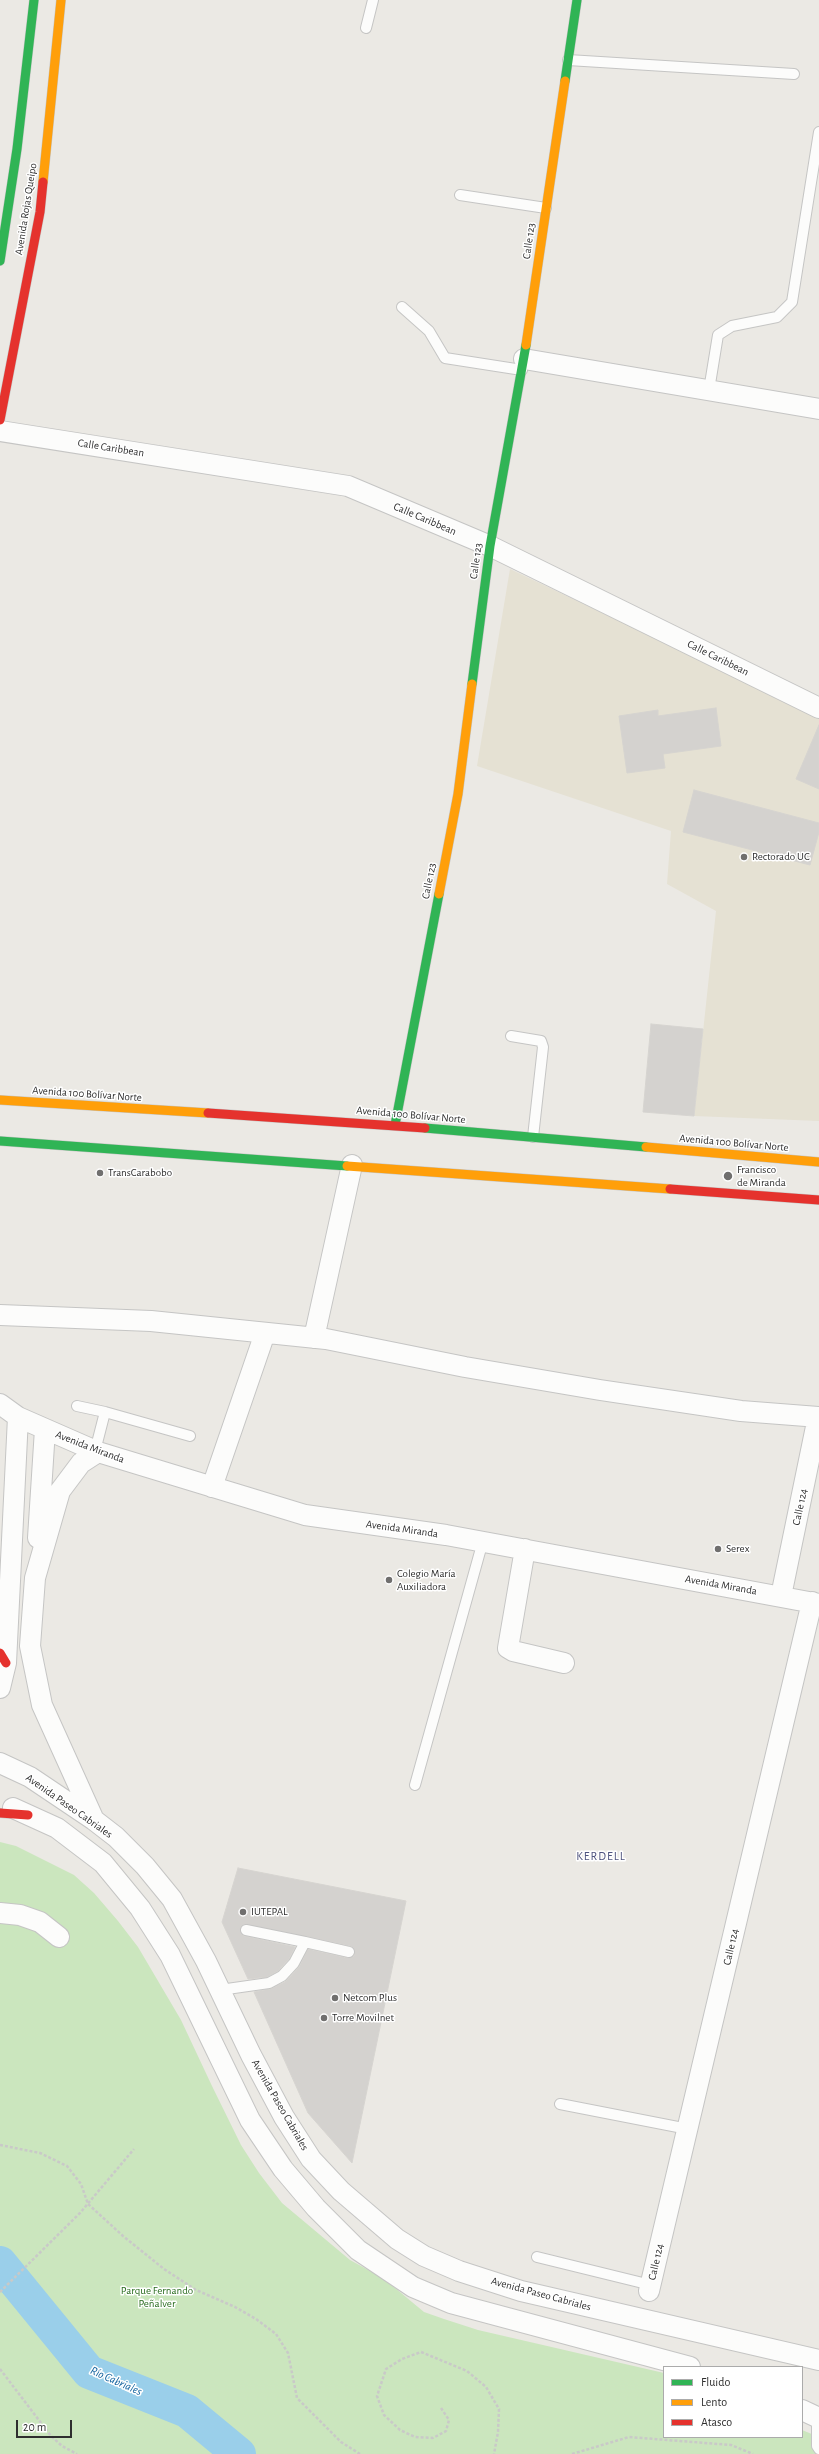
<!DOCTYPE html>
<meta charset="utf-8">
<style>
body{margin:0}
#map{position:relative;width:819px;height:2454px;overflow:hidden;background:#ebe9e4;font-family:"Alegreya Sans",sans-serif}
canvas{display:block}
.legend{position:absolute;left:663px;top:2366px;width:140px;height:72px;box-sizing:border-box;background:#fff;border:1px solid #ababab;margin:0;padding:5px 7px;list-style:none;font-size:12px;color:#2e2e2e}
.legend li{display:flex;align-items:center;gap:8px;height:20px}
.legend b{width:20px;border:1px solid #ababab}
.scale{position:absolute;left:16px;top:2420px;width:56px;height:18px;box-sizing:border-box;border:2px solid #2e2e2e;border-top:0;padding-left:5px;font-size:12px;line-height:14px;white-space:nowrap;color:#2e2e2e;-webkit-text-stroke:3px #fff;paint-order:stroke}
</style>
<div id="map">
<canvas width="819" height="2454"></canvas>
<ul class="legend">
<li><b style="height:5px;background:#30b455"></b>Fluido</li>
<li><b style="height:5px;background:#ff9f0a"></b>Lento</li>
<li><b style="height:5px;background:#e5322d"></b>Atasco</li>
</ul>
<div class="scale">20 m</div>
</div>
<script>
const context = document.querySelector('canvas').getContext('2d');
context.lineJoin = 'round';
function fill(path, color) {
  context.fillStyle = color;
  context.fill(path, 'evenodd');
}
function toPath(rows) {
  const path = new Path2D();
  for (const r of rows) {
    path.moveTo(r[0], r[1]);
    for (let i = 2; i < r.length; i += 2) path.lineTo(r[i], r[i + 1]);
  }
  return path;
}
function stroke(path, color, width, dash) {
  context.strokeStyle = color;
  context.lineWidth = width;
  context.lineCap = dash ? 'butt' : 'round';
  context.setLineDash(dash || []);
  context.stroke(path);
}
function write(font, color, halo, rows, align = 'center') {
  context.font = font + ' "Alegreya Sans",sans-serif';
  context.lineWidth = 3;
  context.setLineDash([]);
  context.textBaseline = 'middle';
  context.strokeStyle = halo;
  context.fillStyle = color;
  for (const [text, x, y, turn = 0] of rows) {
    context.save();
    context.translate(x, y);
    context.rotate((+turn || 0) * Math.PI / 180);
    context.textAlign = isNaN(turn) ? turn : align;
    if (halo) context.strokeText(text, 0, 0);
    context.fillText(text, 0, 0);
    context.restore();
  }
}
fill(toPath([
 [510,569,819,716,819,1121,694,1116,716,911,667,884,671,831,477,766]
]), '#e5e1d3');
fill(toPath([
 [0,1842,16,1846,74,1875,94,1893,118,1921,138,1947,181,2020,212,2086,241,2145,259,2173,282,2203,350,2260,383,2278,424,2312,444,2319,478,2330,664,2373,664,2437,802,2437,802,2430,819,2437,819,2454,0,2454]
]), '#cbe6be');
stroke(toPath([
 [0,2263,89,2372,187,2411,239,2454]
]), '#9acfea', 34);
const building = toPath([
 [716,708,721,746,663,754,665,768,627,773,619,716,658,710,658,716,716,708],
 [819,725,819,789,796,779,819,725],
 [694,790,819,823,819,832,810,865,683,832,694,790],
 [651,1024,703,1029,694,1116,643,1112,651,1024],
 [238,1868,406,1901,352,2163,308,2113,254,1992,270,1989,285,1982,299,1967,308,1949,348,1958,354,1956,355,1950,350,1946,244,1924,240,1929,244,1936,295,1947,289,1959,278,1971,267,1977,248,1979,222,1922,238,1868]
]);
fill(building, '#d4d2cf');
stroke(building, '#d6d4d0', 1);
const lane = toPath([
 [366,28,373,0],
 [568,60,794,74],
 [460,195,546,208],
 [402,307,429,331,445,358,522,370],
 [709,390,718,335,732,326,777,317,792,302,819,132],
 [511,1036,541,1041,543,1047,533,1137],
 [77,1406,105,1412],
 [95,1451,105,1412,190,1436],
 [415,1785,483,1541],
 [246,1930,305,1942],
 [220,1990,269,1983,282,1976,294,1963,305,1942,349,1952],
 [560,2104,688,2129],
 [537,2257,651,2285],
 [817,2417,817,2446,819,2449]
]);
const street = toPath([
 [524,359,819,409],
 [0,431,348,486,490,546,819,708],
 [0,1315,151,1321,326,1339,465,1367,600,1390,741,1411,819,1417],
 [314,1338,352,1165],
 [0,1404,18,1417,98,1452,305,1515,446,1535,819,1604],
 [212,1487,265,1333],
 [38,1538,45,1429],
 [525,1549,508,1648,513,1651,564,1663],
 [781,1596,818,1417],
 [0,1688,6,1663,18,1417],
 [0,1763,30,1777,94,1820,116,1837,145,1866,172,1899,206,1961,251,2055,284,2117,311,2159,341,2191,397,2239,424,2256,459,2271,521,2291,819,2360],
 [13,1808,57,1828,103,1863,140,1908,170,1955,250,2120,283,2169,316,2208,358,2250,413,2287,451,2303,690,2367],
 [94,1820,42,1705,30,1646,35,1578,60,1491,81,1463,98,1452],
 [0,1913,20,1915,40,1922,59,1937],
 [649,2291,812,1602],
 [802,2410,819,2418]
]);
const fast = toPath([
 [565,81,577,0],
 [0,261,17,149,34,0],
 [472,684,490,546,526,345],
 [395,1125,439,894],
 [425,1128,646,1147],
 [0,1141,347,1166]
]);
const slow = toPath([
 [43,182,61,0],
 [526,345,565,81],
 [439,894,458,794,472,684],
 [0,1100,208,1113],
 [646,1147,819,1162],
 [347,1166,670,1189]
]);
const jam = toPath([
 [0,420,40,212,43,182],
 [208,1113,425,1128],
 [670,1189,819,1200],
 [0,1653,6,1663],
 [0,1813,28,1815]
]);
stroke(lane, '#c5c5c4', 12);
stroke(street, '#c5c5c4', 22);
stroke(fast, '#c5c5c4', 10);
stroke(slow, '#c5c5c4', 10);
stroke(jam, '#c5c5c4', 10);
stroke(toPath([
 [0,2145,40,2153,67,2166,81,2184,88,2204,123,2236,164,2269,196,2290,235,2307,256,2319,276,2334,288,2353,297,2398,341,2442,360,2454],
 [0,2292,80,2213,134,2149],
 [0,2369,51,2436,62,2446,77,2454],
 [441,2408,449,2420,446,2431,433,2438,415,2437,400,2430,384,2415,377,2396,386,2369,402,2359,421,2352,467,2371,486,2387,499,2409,498,2432,494,2454],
 [572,2454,629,2437,731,2445,753,2454]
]), '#c9c9c8', 2.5, [3, 2]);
stroke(lane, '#fcfcfb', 10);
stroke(street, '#fcfcfb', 20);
stroke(fast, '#30b455', 9);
stroke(slow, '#ff9f0a', 9);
stroke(jam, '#e5322d', 9);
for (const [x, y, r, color] of [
 [744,857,4,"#706f6e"],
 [100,1173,4,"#706f6e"],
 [728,1176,5,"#706f6e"],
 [718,1549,4,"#706f6e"],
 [389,1580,4,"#706f6e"],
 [243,1912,4,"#706f6e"],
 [335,1998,4,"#706f6e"],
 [324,2018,4,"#706f6e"]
]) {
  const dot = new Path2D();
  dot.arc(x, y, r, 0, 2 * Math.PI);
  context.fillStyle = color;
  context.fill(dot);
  stroke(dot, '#fff', 1.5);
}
write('11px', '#2e2e2e', '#fff', [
 ["Avenida Rojas Queipo",26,209,-81],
 ["Calle 123",529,241,-82],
 ["Calle Caribbean",111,448,9],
 ["Calle Caribbean",425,519,23],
 ["Calle 123",476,561,-82],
 ["Calle Caribbean",718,658,26],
 ["Calle 123",429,881,-79],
 ["Avenida 100 Bolívar Norte",87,1094,4],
 ["Avenida 100 Bolívar Norte",411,1115,5],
 ["Avenida 100 Bolívar Norte",734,1143,5],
 ["Avenida Miranda",90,1447,21],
 ["Calle 124",800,1507,-78],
 ["Avenida Miranda",402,1529,8],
 ["Avenida Miranda",721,1585,10],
 ["Avenida Paseo Cabriales",69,1806,35],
 ["Calle 124",731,1947,-77],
 ["Avenida Paseo Cabriales",280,2105,60],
 ["Calle 124",656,2262,-77],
 ["Avenida Paseo Cabriales",541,2294,15]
]);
write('11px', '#2e2e2e', '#fff', [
 ["Rectorado UC",752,857],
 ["Francisco",737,1170],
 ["de Miranda",737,1183],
 ["TransCarabobo",108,1173],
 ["Serex",726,1549],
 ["Colegio María",397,1574],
 ["Auxiliadora",397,1587],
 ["IUTEPAL",251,1912],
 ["Netcom Plus",343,1998],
 ["Torre Movilnet",332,2018]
], 'left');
write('11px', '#276b1d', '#fff', [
 ["Parque Fernando",157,2291],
 ["Peñalver",157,2304]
]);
context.letterSpacing = '1px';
write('12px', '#4e537e', '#fff', [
 ["KERDELL",601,1856]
]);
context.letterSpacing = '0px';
write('italic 12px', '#11629e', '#fff', [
 ["Río Cabriales",116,2381,24]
]);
</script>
